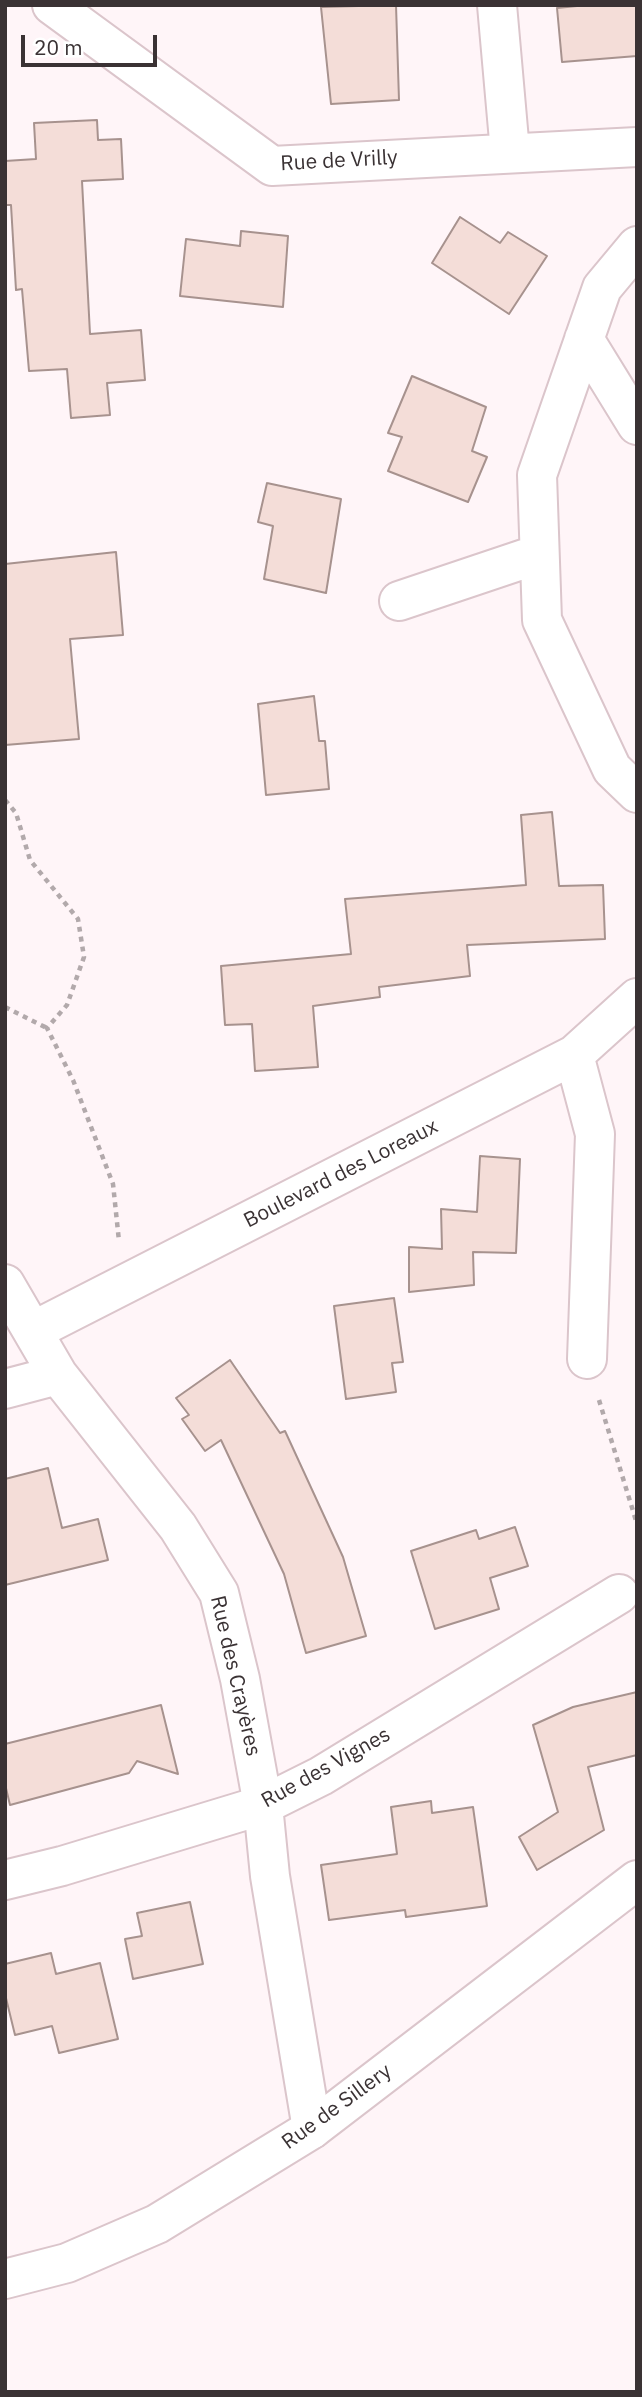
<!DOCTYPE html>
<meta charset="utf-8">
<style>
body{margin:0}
#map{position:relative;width:642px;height:2397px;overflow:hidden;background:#fff5f8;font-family:"IBM Plex Sans",sans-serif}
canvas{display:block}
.frame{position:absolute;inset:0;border:7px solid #3a3234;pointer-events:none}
.scale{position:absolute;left:21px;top:35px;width:136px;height:32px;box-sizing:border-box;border:4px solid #3a3234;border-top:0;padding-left:9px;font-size:21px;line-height:24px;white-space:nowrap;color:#3a3234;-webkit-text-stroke:5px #fff;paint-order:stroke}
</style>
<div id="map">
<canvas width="642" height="2397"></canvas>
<div class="frame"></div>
<div class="scale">20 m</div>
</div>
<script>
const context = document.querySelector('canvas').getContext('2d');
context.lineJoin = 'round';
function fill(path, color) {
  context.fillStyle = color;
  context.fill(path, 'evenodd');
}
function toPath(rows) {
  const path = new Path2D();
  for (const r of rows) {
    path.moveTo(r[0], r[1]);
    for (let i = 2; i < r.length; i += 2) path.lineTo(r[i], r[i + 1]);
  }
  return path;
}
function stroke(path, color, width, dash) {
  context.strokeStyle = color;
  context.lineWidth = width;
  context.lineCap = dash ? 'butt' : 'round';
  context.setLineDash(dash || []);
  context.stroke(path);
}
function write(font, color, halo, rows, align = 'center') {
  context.font = font + ' "IBM Plex Sans",sans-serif';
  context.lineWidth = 7;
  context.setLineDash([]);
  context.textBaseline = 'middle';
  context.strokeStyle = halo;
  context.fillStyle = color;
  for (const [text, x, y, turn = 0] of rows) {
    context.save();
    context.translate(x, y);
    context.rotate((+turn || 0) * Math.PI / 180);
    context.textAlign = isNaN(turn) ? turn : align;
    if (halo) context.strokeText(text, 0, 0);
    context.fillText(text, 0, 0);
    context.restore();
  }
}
const building = toPath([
 [396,5,399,100,331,104,321,7,396,5],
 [587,5,637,5,637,56,562,62,557,8,587,5],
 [97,120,98,140,121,139,123,179,82,181,90,334,141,330,145,380,107,383,110,415,71,418,67,369,29,371,22,289,16,290,11,205,5,205,5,161,36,159,34,123,97,120],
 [460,217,500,243,508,232,547,256,509,314,432,263,460,217],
 [241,231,288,236,283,307,180,296,186,239,240,246,241,231],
 [412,376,486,407,472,451,487,457,468,502,388,471,402,437,388,433,412,376],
 [267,483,341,499,326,593,264,579,273,526,258,522,267,483],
 [116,552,123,635,70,639,79,739,5,745,5,564,116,552],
 [314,696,319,741,325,741,329,789,266,795,258,704,314,696],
 [552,812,559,886,603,885,605,939,467,945,470,976,379,987,380,997,313,1006,318,1067,255,1071,252,1024,225,1025,221,966,351,954,345,899,526,885,521,815,552,812],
 [480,1156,520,1159,516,1253,473,1252,474,1285,409,1292,409,1247,442,1249,441,1209,477,1212,480,1156],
 [394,1298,403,1362,392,1363,396,1392,346,1399,334,1306,394,1298],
 [230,1360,280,1433,285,1431,343,1557,366,1636,306,1653,284,1574,221,1440,205,1451,182,1419,189,1415,176,1398,230,1360],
 [48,1468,62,1528,98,1519,108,1560,5,1585,5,1479,48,1468],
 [515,1527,528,1566,490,1578,499,1609,435,1629,411,1551,476,1530,479,1539,515,1527],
 [637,1692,637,1755,588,1767,604,1830,537,1870,519,1837,558,1812,533,1725,573,1707,637,1692],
 [161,1705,178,1774,137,1761,129,1773,10,1805,5,1784,5,1744,161,1705],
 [431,1801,432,1813,473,1807,487,1906,406,1917,405,1910,329,1920,321,1865,397,1854,391,1807,431,1801],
 [190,1902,203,1964,133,1979,125,1939,142,1936,137,1913,190,1902],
 [51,1953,56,1974,100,1963,118,2039,59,2053,52,2026,15,2035,5,1994,5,1964,51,1953]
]);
fill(building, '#f4ddd8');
stroke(building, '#a7928e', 2);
const minor = toPath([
 [52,5,272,166,637,147],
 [497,5,510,152],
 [637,246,602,288,537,475,542,620,612,769,637,793],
 [584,339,637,425],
 [399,601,539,554],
 [574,1055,595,1134,587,1359],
 [5,1284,58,1375,178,1527,219,1593,240,1679,263,1805,270,1876,312,2129],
 [33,1331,574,1055,637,998],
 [5,1389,58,1375],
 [5,1880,62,1866,263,1805,321,1776,619,1594]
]);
const tertiary = toPath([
 [5,2279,67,2263,157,2224,312,2129,637,1880]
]);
stroke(minor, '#dbc5cb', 42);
stroke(tertiary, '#dbc5cb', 42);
stroke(toPath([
 [5,800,16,813,30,860,78,919,84,957,67,1005,47,1028,73,1080,113,1184,119,1241],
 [5,1007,47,1028],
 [599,1400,637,1524]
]), '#b2a9ab', 4.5, [5, 5]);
stroke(minor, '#fff', 38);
stroke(tertiary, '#fff', 38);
write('21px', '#3a3234', '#fff', [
 ["Rue de Vrilly",339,161,-3],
 ["Boulevard des Loreaux",341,1174,-27],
 ["Rue des Crayères",235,1676,77],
 ["Rue des Vignes",326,1768,-29],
 ["Rue de Sillery",337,2107,-36]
]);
</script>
